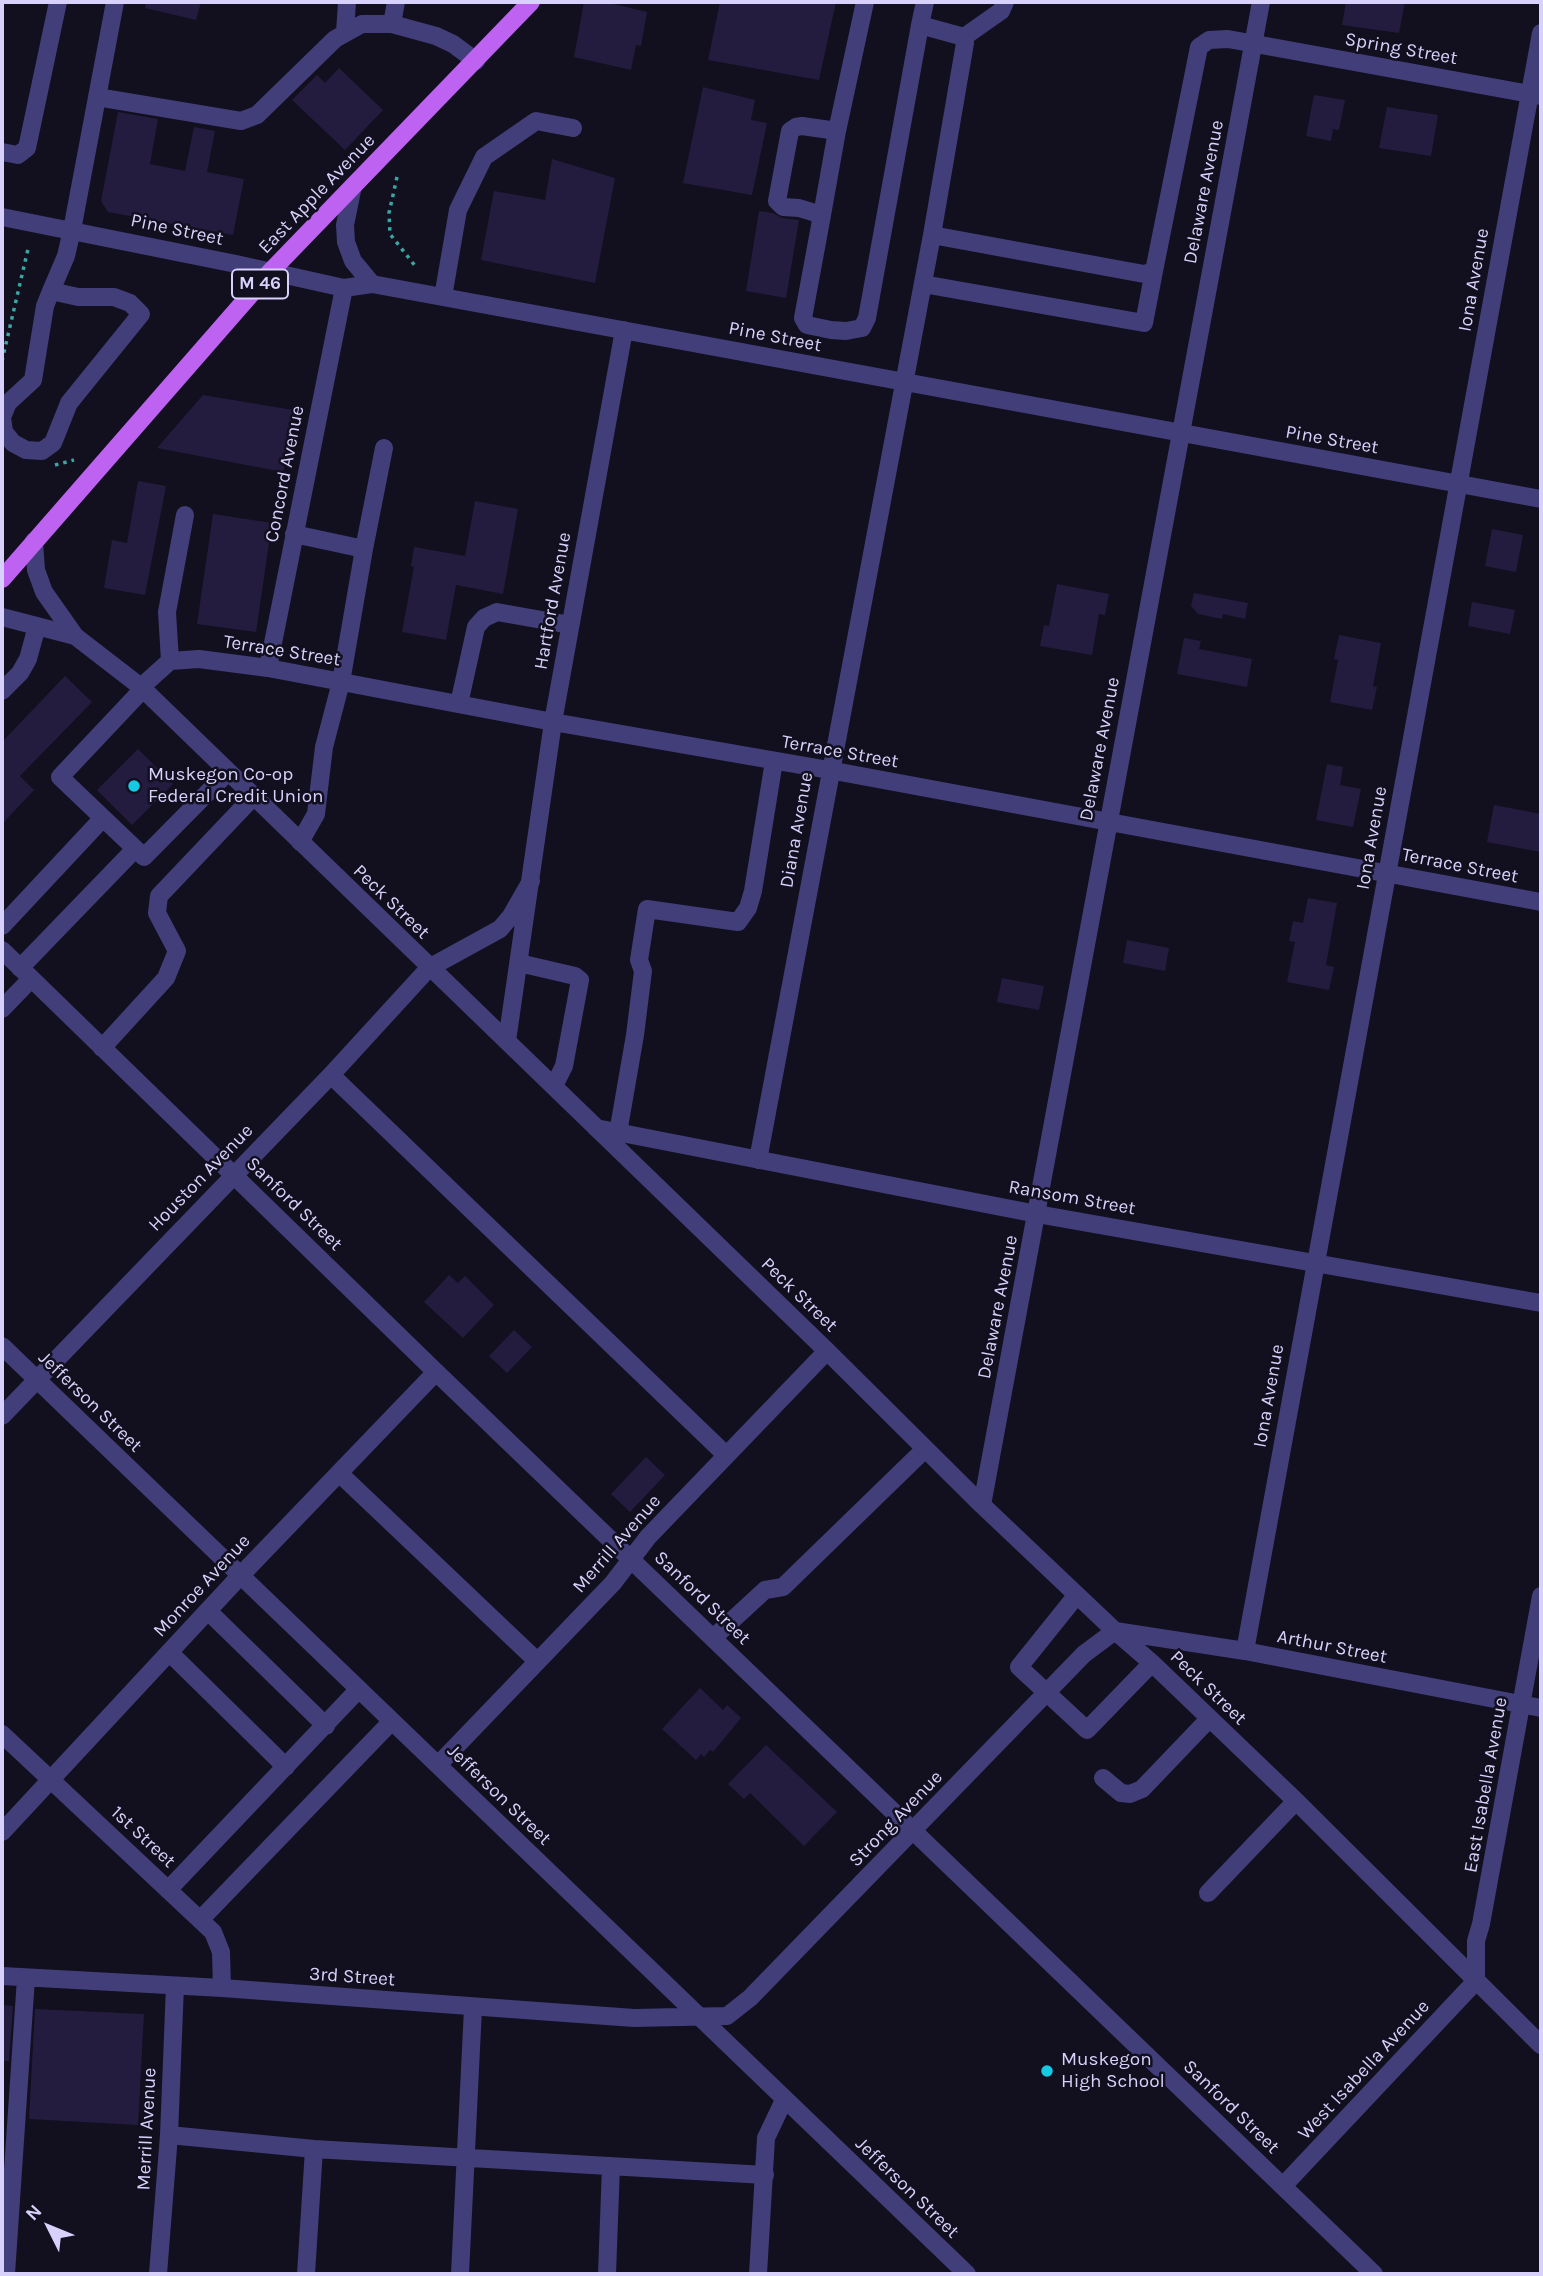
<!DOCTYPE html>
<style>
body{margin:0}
#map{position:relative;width:1543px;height:2276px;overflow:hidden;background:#120f1f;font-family:Karla,sans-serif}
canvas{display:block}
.frame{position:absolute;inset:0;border:4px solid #d7d1fb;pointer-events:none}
.north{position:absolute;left:14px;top:2192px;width:70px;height:70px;-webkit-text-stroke:5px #120f1f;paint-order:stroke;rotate:313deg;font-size:19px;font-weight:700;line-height:28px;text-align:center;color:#d7d1fb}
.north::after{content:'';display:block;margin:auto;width:24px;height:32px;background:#d7d1fb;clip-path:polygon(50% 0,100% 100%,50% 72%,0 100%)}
</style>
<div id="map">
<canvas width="1543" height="2276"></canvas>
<div class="frame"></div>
<div class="north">N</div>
</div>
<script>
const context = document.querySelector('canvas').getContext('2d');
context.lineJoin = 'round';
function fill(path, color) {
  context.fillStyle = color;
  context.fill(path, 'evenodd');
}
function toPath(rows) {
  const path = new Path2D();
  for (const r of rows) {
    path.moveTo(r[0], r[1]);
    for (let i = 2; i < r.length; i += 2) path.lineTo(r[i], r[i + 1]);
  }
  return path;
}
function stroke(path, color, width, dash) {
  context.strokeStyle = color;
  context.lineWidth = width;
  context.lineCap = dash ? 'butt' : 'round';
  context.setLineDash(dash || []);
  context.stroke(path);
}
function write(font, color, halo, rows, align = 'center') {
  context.font = font + ' Karla,sans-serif';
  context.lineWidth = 5;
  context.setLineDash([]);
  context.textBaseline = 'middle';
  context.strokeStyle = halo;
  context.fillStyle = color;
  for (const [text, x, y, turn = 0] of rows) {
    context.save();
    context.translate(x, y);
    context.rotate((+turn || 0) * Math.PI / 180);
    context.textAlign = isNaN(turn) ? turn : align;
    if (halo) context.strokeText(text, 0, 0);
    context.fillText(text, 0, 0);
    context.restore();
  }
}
fill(toPath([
 [146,2,201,2,196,20,145,8],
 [584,2,605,2,647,12,641,46,636,45,631,70,574,57],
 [720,2,836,2,819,80,708,60],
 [1346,2,1405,2,1399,33,1342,25],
 [339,68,383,110,345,150,292,100,317,75,325,83],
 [703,87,755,100,751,120,767,123,752,195,683,183],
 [1314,95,1345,100,1339,130,1333,129,1331,141,1306,136],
 [1387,107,1438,115,1431,156,1379,148],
 [118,112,158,119,150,164,185,171,194,127,215,131,207,172,244,179,233,235,108,212,101,201],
 [552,159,615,178,595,283,481,260,494,191,545,200],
 [759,211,773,213,782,218,799,220,786,298,746,291],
 [203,395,299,411,283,472,157,448],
 [138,481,166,486,145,595,104,588,112,540,127,543],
 [475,501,518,509,503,594,456,585,446,640,402,632,414,567,411,566,414,547,465,556],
 [213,514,272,523,256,632,197,624],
 [1492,529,1523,535,1516,572,1485,566],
 [1057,584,1109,594,1105,615,1099,614,1092,655,1040,646,1044,625,1049,626],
 [1194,593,1248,603,1245,619,1223,614,1222,619,1198,614,1191,606],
 [1472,602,1515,610,1510,634,1468,626],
 [1339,635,1381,643,1373,686,1377,687,1372,710,1330,702,1338,660,1334,659],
 [1184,638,1201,641,1199,649,1252,659,1247,687,1177,674],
 [65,676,92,702,20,776,34,790,2,824,2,742],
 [138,749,173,784,132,825,97,790],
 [1327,764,1343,767,1340,785,1361,789,1353,827,1316,820],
 [1494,805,1541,814,1541,852,1487,842],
 [1308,898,1337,903,1326,965,1334,967,1329,990,1287,982,1295,942,1289,941,1293,921,1303,923],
 [1127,940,1169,948,1165,971,1123,963],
 [1002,978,1044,986,1039,1010,997,1002],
 [449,1275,458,1283,465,1276,494,1305,463,1338,424,1302],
 [514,1330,532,1347,507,1373,489,1356],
 [646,1457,665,1475,630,1512,611,1494],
 [700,1688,723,1710,727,1705,741,1718,713,1752,710,1750,704,1757,701,1754,696,1760,662,1729],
 [766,1745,837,1812,804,1846,750,1793,744,1799,728,1784],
 [2,2005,13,2006,9,2061,2,2061],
 [35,2009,144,2014,138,2125,29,2119]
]), '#241c3e');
stroke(toPath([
 [397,177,389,213,390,234,416,267],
 [2,361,28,249],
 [55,465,74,460]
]), '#39a7a3', 3.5, [3.5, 5]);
stroke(toPath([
 [865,2,837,131,802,126,796,127,790,131,777,201,783,207,799,208,822,215,803,318,807,325,831,330,846,331,862,328,867,318,920,25,964,37,965,43,932,235,1144,274,1154,271,1199,47,1209,40,1228,39,1541,96],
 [392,24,396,2],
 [920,25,925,2],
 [345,33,347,2],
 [964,37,1001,11,1005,2],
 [97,97,241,121,257,115,335,39,362,24,392,24,436,36,453,44,476,61],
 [2,152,18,155,27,148,58,2],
 [353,186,345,225,346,242,353,261,372,284],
 [822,215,837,131],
 [2,217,236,264,344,288,372,284,1541,499],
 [923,284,1144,323,1154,271],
 [51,291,78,297,114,297,130,303,141,314,69,403,53,443,42,451,26,450,13,443,4,432,2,417,8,403,33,380,45,306,51,291,66,256,72,230,115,2],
 [443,297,458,210,484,157,536,121,573,128],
 [294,534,364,549,341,682,324,747,316,814,300,842],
 [34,541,36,570,44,592,75,636],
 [364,549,384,448],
 [2,617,75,636,141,687,827,1351,982,1505,1115,1631,1152,1663,1296,1801,1541,2045],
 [170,661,167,612,185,515],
 [268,668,344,288],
 [141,687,170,661,199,659,268,668,553,722,829,770,1541,902],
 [143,689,60,777,144,857,228,772],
 [2,691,20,673,28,659,37,626],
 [459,704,476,627,484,618,497,612,570,625],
 [2,926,103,818],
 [2,950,436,1372,1374,2274],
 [519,963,575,976,580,980,564,1066,554,1086],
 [20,968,135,849],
 [2,1009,31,979],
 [507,1041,553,722,624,330],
 [102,1048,166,978,177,951,157,913,159,896,253,797],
 [331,1075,726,1455],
 [596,1128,1037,1214,1541,1303],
 [618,1133,635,1035,643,971,639,960,647,909,738,922,748,908,753,891,774,761],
 [758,1160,932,235],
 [2,1346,967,2274],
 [2,1416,331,1075,429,968,500,929,511,916,531,881],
 [339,1473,537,1661],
 [982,1505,1261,2],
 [1076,1596,1019,1667,1087,1730,1152,1663],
 [208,1611,326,1726],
 [713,1638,765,1590,783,1587,925,1449],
 [1245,1651,1541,33],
 [169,1652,286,1767],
 [2,1734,213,1932,221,1952,222,1988],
 [438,1765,613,1583,648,1537,827,1351],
 [1103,1778,1121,1793,1130,1794,1142,1789,1209,1719],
 [2,1832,241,1575,436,1372],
 [168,1890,359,1689],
 [1208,1893,1296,1801],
 [200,1920,392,1721],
 [2,1976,222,1988,634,2018,727,2016,750,1998,1084,1654,1115,1631,1245,1651,1541,1708],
 [169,2135,314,2149],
 [1283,2186,1476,1981,1476,1941,1481,1924,1541,1596],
 [6,2274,26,1978],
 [158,2274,169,2135,175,1986],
 [306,2274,314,2149,765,2175],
 [460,2274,473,2008],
 [607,2274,611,2166],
 [758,2274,766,2138,784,2100]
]), '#413e7a', 18);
stroke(toPath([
 [2,579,271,271,531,2]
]), '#be62f1', 18);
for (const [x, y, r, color] of [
 [134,786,7,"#15cae3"],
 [1047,2071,7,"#15cae3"]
]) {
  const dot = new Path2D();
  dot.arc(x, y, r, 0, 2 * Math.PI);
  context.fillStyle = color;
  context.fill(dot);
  stroke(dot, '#120f1f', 2.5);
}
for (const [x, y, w] of [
 [260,284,56]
]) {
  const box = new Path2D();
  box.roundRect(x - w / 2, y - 14.5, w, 29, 5);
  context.fillStyle = '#120f1f';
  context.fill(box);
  stroke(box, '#d7d1fb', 2);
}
write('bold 18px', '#d7d1fb', null, [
 ["M 46",260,284]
]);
write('19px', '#d7d1fb', '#120f1f', [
 ["Spring Street",1401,49,10],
 ["Delaware Avenue",1204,192,-79],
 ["East Apple Avenue",317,194,-46],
 ["Pine Street",177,230,12],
 ["Iona Avenue",1474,280,-80],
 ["Pine Street",775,337,11],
 ["Pine Street",1332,440,10],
 ["Concord Avenue",285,474,-79],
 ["Hartford Avenue",553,601,-80],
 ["Terrace Street",282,651,9],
 ["Delaware Avenue",1100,749,-79],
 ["Terrace Street",840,752,10],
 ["Diana Avenue",797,830,-80],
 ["Iona Avenue",1372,838,-80],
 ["Terrace Street",1460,866,11],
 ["Peck Street",391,902,44],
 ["Houston Avenue",201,1178,-46],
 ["Ransom Street",1072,1198,10],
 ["Sanford Street",294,1204,44],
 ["Peck Street",799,1295,44],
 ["Delaware Avenue",998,1307,-79],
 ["Iona Avenue",1269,1396,-80],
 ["Jefferson Street",90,1402,44],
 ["Merrill Avenue",617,1544,-49],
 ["Monroe Avenue",202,1586,-47],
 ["Sanford Street",702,1598,44],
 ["Arthur Street",1332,1647,11],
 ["Peck Street",1208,1688,44],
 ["East Isabella Avenue",1486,1785,-80],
 ["Jefferson Street",499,1795,44],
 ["Strong Avenue",896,1819,-46],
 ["1st Street",143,1837,43],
 ["3rd Street",352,1977,4],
 ["West Isabella Avenue",1364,2070,-47],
 ["Sanford Street",1231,2107,44],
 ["Merrill Avenue",147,2129,-87],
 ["Jefferson Street",907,2188,44]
]);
write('19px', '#d7d1fb', '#120f1f', [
 ["Muskegon Co-op",148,775],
 ["Federal Credit Union",148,797],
 ["Muskegon",1061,2060],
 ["High School",1061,2082]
], 'left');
</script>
